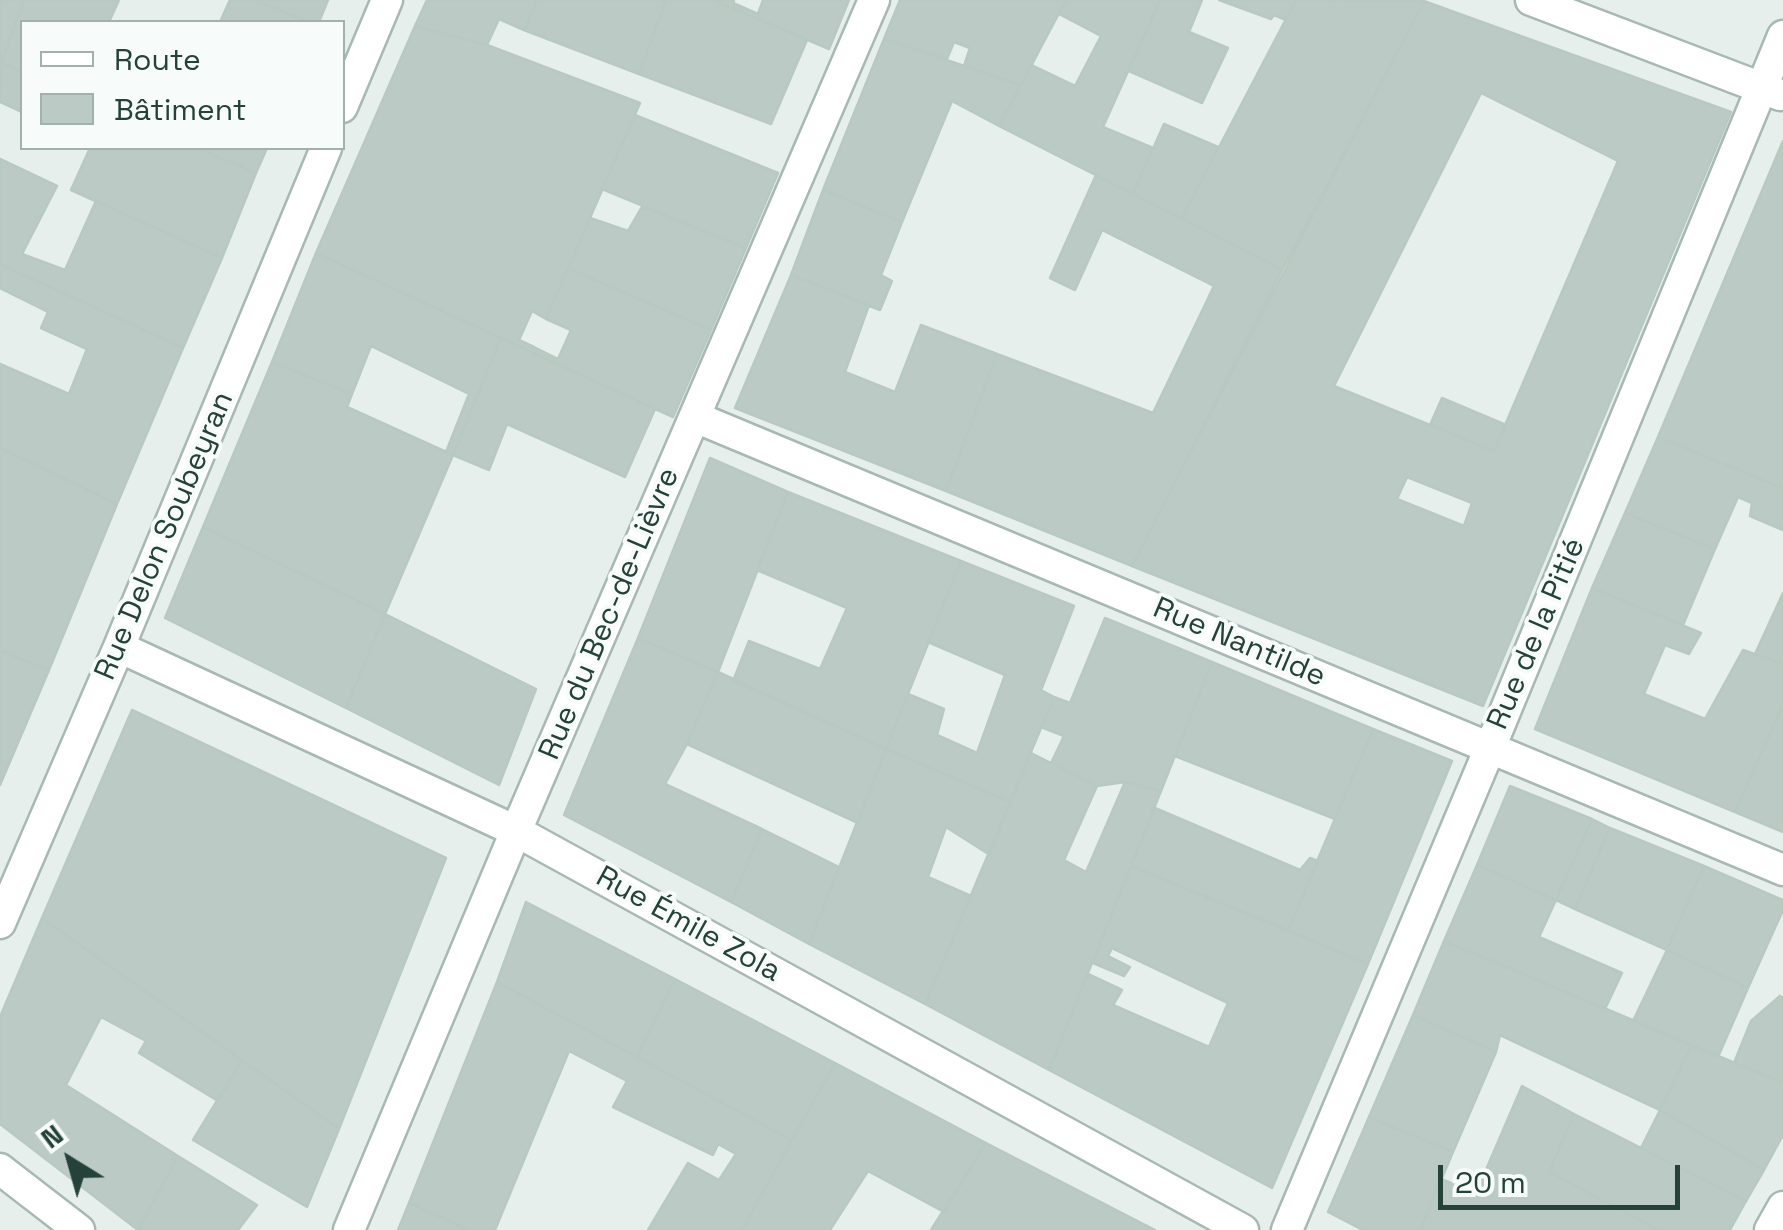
<!DOCTYPE html>
<meta charset="utf-8">
<style>
body{margin:0}
#map{position:relative;width:1783px;height:1230px;overflow:hidden;background:#e6efeb;font-family:"Space Grotesk",sans-serif}
canvas{display:block}
.legend{position:absolute;left:20px;top:20px;width:325px;height:130px;box-sizing:border-box;background:#f7fbf9;border:2px solid #a3b1ad;margin:0;padding:12px 18px;list-style:none;font-size:30px;color:#24423a}
.legend li{display:flex;align-items:center;gap:20px;height:50px}
.legend b{width:50px;border:2px solid #a3b1ad}
.north{position:absolute;left:20px;top:1110px;width:100px;height:100px;-webkit-text-stroke:8px #f7fbf9;paint-order:stroke;rotate:323deg;font-size:28px;font-weight:700;line-height:40px;text-align:center;color:#24423a}
.north::after{content:'';display:block;margin:auto;width:35px;height:45px;background:#24423a;clip-path:polygon(50% 0,100% 100%,50% 72%,0 100%)}
.scale{position:absolute;left:1438px;top:1165px;width:242px;height:45px;box-sizing:border-box;border:5px solid #24423a;border-top:0;padding-left:12px;font-size:30px;line-height:35px;white-space:nowrap;color:#24423a;-webkit-text-stroke:8px #f7fbf9;paint-order:stroke}
</style>
<div id="map">
<canvas width="1783" height="1230"></canvas>
<ul class="legend">
<li><b style="height:12px;background:#fff"></b>Route</li>
<li><b style="height:28px;background:#bbcac4"></b>Bâtiment</li>
</ul>
<div class="north">N</div>
<div class="scale">20 m</div>
</div>
<script>
const context = document.querySelector('canvas').getContext('2d');
context.lineJoin = 'round';
function fill(path, color) {
  context.fillStyle = color;
  context.fill(path, 'evenodd');
}
function toPath(rows) {
  const path = new Path2D();
  for (const r of rows) {
    path.moveTo(r[0], r[1]);
    for (let i = 2; i < r.length; i += 2) path.lineTo(r[i], r[i + 1]);
  }
  return path;
}
function stroke(path, color, width, dash) {
  context.strokeStyle = color;
  context.lineWidth = width;
  context.lineCap = dash ? 'butt' : 'round';
  context.setLineDash(dash || []);
  context.stroke(path);
}
function write(font, color, halo, rows, align = 'center') {
  context.font = font + ' "Space Grotesk",sans-serif';
  context.lineWidth = 8;
  context.setLineDash([]);
  context.textBaseline = 'middle';
  context.strokeStyle = halo;
  context.fillStyle = color;
  for (const [text, x, y, turn = 0] of rows) {
    context.save();
    context.translate(x, y);
    context.rotate((+turn || 0) * Math.PI / 180);
    context.textAlign = isNaN(turn) ? turn : align;
    if (halo) context.strokeText(text, 0, 0);
    context.fillText(text, 0, 0);
    context.restore();
  }
}
const building = toPath([
 [0,0,24,0,1,62,0,62,0,0],
 [24,0,119,0,109,22,22,22,22,72,1,62,24,0],
 [230,0,253,0,309,22,220,22,230,0],
 [253,0,328,0,319,22,309,22,253,0],
 [427,0,537,0,524,30,499,19,487,45,415,26,427,0],
 [537,0,666,0,639,74,524,30,537,0],
 [666,0,714,0,807,40,771,124,639,74,666,0],
 [714,0,734,0,733,3,758,14,763,0,849,0,829,49,714,0],
 [900,0,1066,0,1021,85,964,66,970,48,954,42,947,59,884,39,900,0],
 [1066,0,1160,0,1103,127,1153,148,1133,194,999,126,1031,65,1075,86,1101,36,1059,14,1066,0],
 [1160,0,1202,0,1189,32,1228,48,1202,103,1129,71,1160,0],
 [1219,0,1296,0,1286,20,1274,15,1271,19,1219,0],
 [1296,0,1424,1,1282,270,1182,218,1296,0],
 [1424,1,1731,112,1483,706,1132,566,1424,1],
 [1481,93,1618,161,1494,451,1334,386,1481,93],
 [1407,477,1472,503,1464,526,1397,499,1407,477],
 [415,26,487,45,640,103,546,319,532,311,519,340,534,347,531,352,316,253,415,26],
 [884,39,1021,85,999,126,952,101,902,222,823,190,884,39],
 [1,62,22,72,22,112,0,102,1,62],
 [635,115,778,173,746,248,602,189,635,115],
 [1164,124,1218,147,1182,218,1133,194,1164,124],
 [1783,141,1783,488,1658,437,1783,141],
 [90,148,197,148,256,173,222,258,71,190,90,148],
 [197,148,267,148,256,173,197,148],
 [0,159,57,186,22,254,65,270,96,201,222,258,183,348,0,264,0,159],
 [1096,175,1282,270,1132,566,946,491,997,354,1153,413,1214,286,1102,230,1075,290,1050,278,1096,175],
 [823,190,902,222,881,275,892,281,880,310,791,275,823,190],
 [642,207,746,248,711,330,568,268,590,218,628,231,642,207],
 [316,253,501,338,453,455,446,452,469,394,371,346,352,394,272,362,316,253],
 [0,264,183,348,117,504,0,448,0,364,69,394,87,349,41,328,48,312,0,288,0,264],
 [568,268,711,330,673,417,531,352,534,347,558,359,571,330,546,319,568,268],
 [791,275,869,305,845,372,895,392,921,325,997,354,946,491,735,408,791,275],
 [501,338,655,409,625,477,507,424,489,470,453,455,501,338],
 [272,362,352,394,347,407,453,455,385,614,203,527,272,362],
 [1442,398,1506,425,1494,451,1430,425,1442,398],
 [1658,437,1783,488,1783,530,1750,516,1752,503,1738,497,1715,549,1625,513,1658,437],
 [0,448,117,504,49,670,0,651,0,448],
 [710,458,788,492,718,672,638,638,710,458],
 [788,492,961,561,886,749,733,681,749,641,820,669,847,608,757,570,788,492],
 [1625,513,1715,549,1683,625,1592,588,1625,513],
 [203,527,385,614,346,708,165,618,203,527],
 [961,561,1074,606,1041,690,1054,697,1010,802,886,749,908,694,944,709,937,735,977,753,1005,675,928,642,961,561],
 [1592,588,1701,633,1689,654,1665,645,1644,694,1705,719,1743,650,1783,664,1783,705,1735,812,1535,729,1592,588],
 [1783,593,1783,664,1755,654,1783,593],
 [385,614,536,689,499,785,346,708,385,614],
 [1105,618,1212,662,1161,791,1125,782,1097,786,1051,763,1064,736,1041,727,1054,697,1070,703,1105,618],
 [638,638,718,672,687,744,665,784,762,829,731,902,564,815,638,638],
 [0,651,49,670,0,785,0,651],
 [1212,662,1373,729,1335,819,1175,756,1212,662],
 [718,672,886,749,858,823,687,744,718,672],
 [1783,705,1783,832,1735,812,1783,705],
 [132,710,446,858,339,1129,42,918,132,710],
 [1373,729,1452,761,1368,964,1288,930,1373,729],
 [886,749,1010,802,990,855,946,827,928,877,971,896,925,1004,809,944,886,749],
 [1031,753,1097,786,1064,860,1086,872,1125,782,1161,791,1049,1070,925,1004,1031,753],
 [1510,786,1592,819,1556,900,1477,865,1510,786],
 [1155,808,1300,870,1310,858,1318,861,1288,930,1131,866,1155,808],
 [1592,819,1610,828,1575,909,1556,900,1592,819],
 [1610,828,1704,866,1667,950,1575,909,1610,828],
 [762,829,839,867,809,944,731,902,762,829],
 [1477,865,1556,900,1539,937,1622,973,1605,1009,1444,941,1477,865],
 [1131,866,1368,964,1272,1188,1049,1070,1088,974,1122,990,1113,1005,1209,1047,1228,1003,1112,948,1108,956,1130,967,1124,976,1093,963,1131,866],
 [1704,866,1783,900,1783,910,1748,988,1667,950,1704,866],
 [526,902,675,979,637,1057,497,982,526,902],
 [42,918,242,1060,218,1101,139,1053,146,1041,101,1017,66,1085,178,1156,138,1230,0,1124,0,1017,42,918],
 [1444,941,1692,1045,1660,1110,1500,1035,1496,1052,1413,1015,1444,941],
 [1667,950,1748,988,1718,1057,1633,1021,1667,950],
 [675,979,835,1063,792,1140,637,1057,675,979],
 [497,982,792,1140,742,1230,648,1230,688,1163,719,1180,736,1154,718,1144,713,1155,613,1107,627,1081,569,1051,495,1230,470,1230,409,1203,497,982],
 [1780,996,1783,998,1783,1083,1734,1063,1751,1021,1780,996],
 [1413,1015,1496,1052,1453,1152,1369,1117,1413,1015],
 [1692,1045,1783,1083,1783,1135,1764,1170,1660,1110,1692,1045],
 [242,1060,339,1129,307,1207,193,1140,242,1060],
 [835,1063,986,1143,944,1212,868,1171,830,1230,742,1230,835,1063],
 [1522,1086,1574,1114,1549,1172,1659,1230,1420,1230,1441,1179,1476,1193,1522,1086],
 [1660,1110,1764,1170,1746,1201,1641,1148,1660,1110],
 [1574,1114,1746,1201,1730,1230,1659,1230,1549,1172,1574,1114],
 [1369,1117,1453,1152,1420,1230,1363,1230,1328,1212,1369,1117],
 [986,1143,1155,1230,931,1230,986,1143],
 [178,1156,257,1205,238,1230,138,1230,178,1156],
 [409,1203,470,1230,398,1230,409,1203]
]);
fill(building, '#bbcac4');
stroke(building, '#b8c9c2', 2.5);
const minor = toPath([
 [1531,0,1780,95],
 [342,107,387,0],
 [695,417,1783,870],
 [119,647,516,831,1243,1230],
 [0,923,119,647,326,148],
 [0,1169,79,1230],
 [349,1230,516,831,874,0],
 [1287,1230,1490,748,1783,36],
 [1770,1230,1783,1207]
]);
stroke(minor, '#a8b8b2', 35);
stroke(minor, '#fff', 30);
write('30px', '#24423a', '#f7fbf9', [
 ["Rue Delon Soubeyran",165,536,-67],
 ["Rue du Bec-de-Lièvre",610,614,-67],
 ["Rue de la Pitié",1537,634,-67],
 ["Rue Nantilde",1239,643,23],
 ["Rue Émile Zola",688,925,29]
]);
</script>
